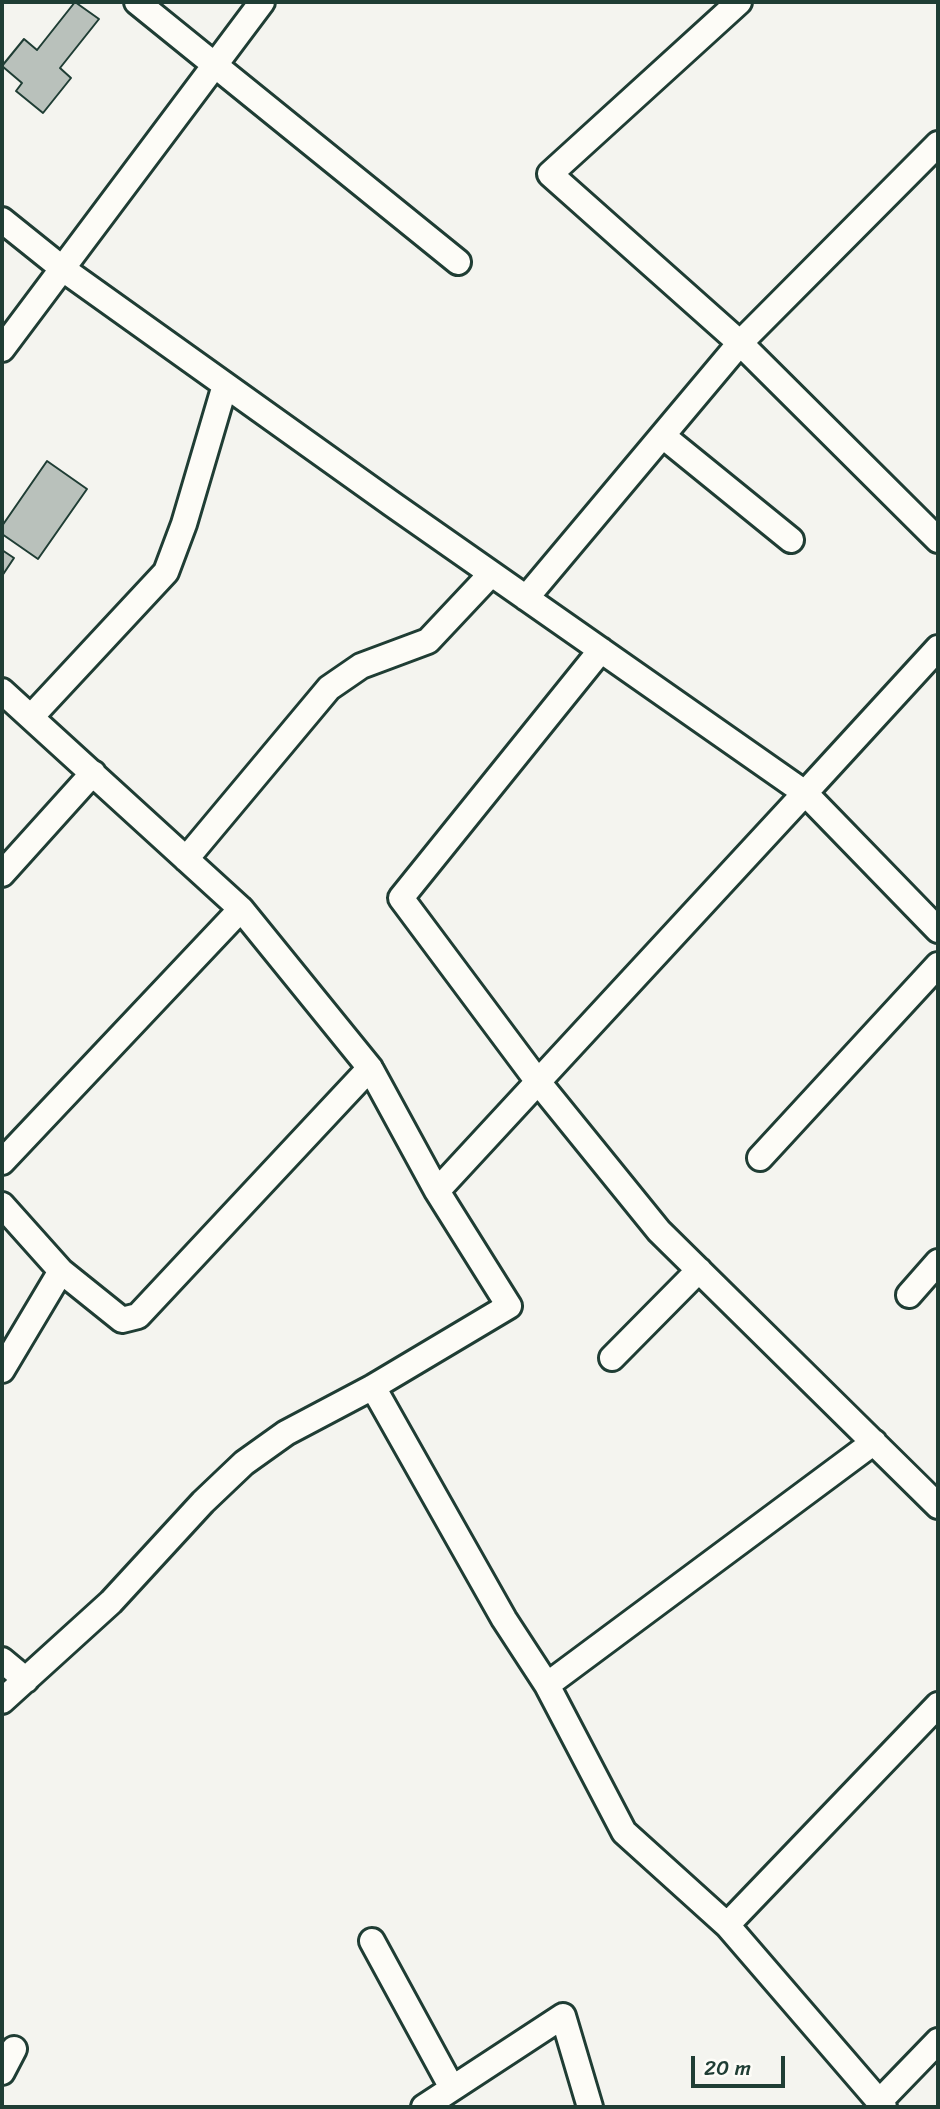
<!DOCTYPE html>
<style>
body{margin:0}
#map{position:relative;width:940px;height:2109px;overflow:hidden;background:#f4f4ef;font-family:Sriracha,sans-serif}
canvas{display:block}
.frame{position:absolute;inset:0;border:4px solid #1f3d34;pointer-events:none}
.scale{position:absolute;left:691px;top:2056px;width:94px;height:32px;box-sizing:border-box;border:4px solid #1f3d34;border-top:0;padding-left:9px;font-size:21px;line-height:24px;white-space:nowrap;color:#1f3d34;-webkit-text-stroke:5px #fdfcf7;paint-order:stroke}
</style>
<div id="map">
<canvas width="940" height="2109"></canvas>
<div class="frame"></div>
<div class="scale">20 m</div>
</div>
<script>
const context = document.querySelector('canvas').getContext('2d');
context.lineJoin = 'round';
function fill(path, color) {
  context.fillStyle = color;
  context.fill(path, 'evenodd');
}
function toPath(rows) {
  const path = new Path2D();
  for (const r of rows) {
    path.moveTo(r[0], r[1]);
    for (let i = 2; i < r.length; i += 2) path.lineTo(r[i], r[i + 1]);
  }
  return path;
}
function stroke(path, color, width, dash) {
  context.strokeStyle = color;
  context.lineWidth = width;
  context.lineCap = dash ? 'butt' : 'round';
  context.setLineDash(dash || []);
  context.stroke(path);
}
const building = toPath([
 [75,2,99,19,60,68,71,78,43,113,16,91,22,83,2,66,24,39,37,50,75,2],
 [47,461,87,489,38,559,2,534,2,526,47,461],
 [2,550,14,558,2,576,2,550]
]);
fill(building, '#b9c1bb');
stroke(building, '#1f3d34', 2);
const minor = toPath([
 [137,2,458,262],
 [739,2,550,174,740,343,938,540],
 [2,220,63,269,392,504,805,793,938,648],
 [2,349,262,2],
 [663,436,791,540],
 [526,598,740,343,938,144],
 [601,650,401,898,539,1083,659,1231,938,1506],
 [2,691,241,909,2,1162],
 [31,717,166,572,184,524,225,385],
 [186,859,329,688,361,666,428,641,491,574],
 [2,874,93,773],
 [760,1158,938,965],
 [437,1191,805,793,938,930],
 [2,1205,61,1271,2,1370],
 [61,1271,122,1320,138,1316,370,1068],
 [909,1295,938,1262],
 [612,1358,699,1270],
 [373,1387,504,1619,547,1685,624,1832,727,1925,884,2107],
 [2,1660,26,1680],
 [547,1685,874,1442],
 [2,1701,111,1602,203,1502,244,1463,286,1433,373,1387,509,1306,437,1191,370,1068,241,909],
 [727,1925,938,1705],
 [372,1941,452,2088],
 [2,2072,14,2049],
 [879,2102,938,2041],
 [424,2107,563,2016,590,2107]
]);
stroke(minor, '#1f3d34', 30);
stroke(minor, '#fdfcf7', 24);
</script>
